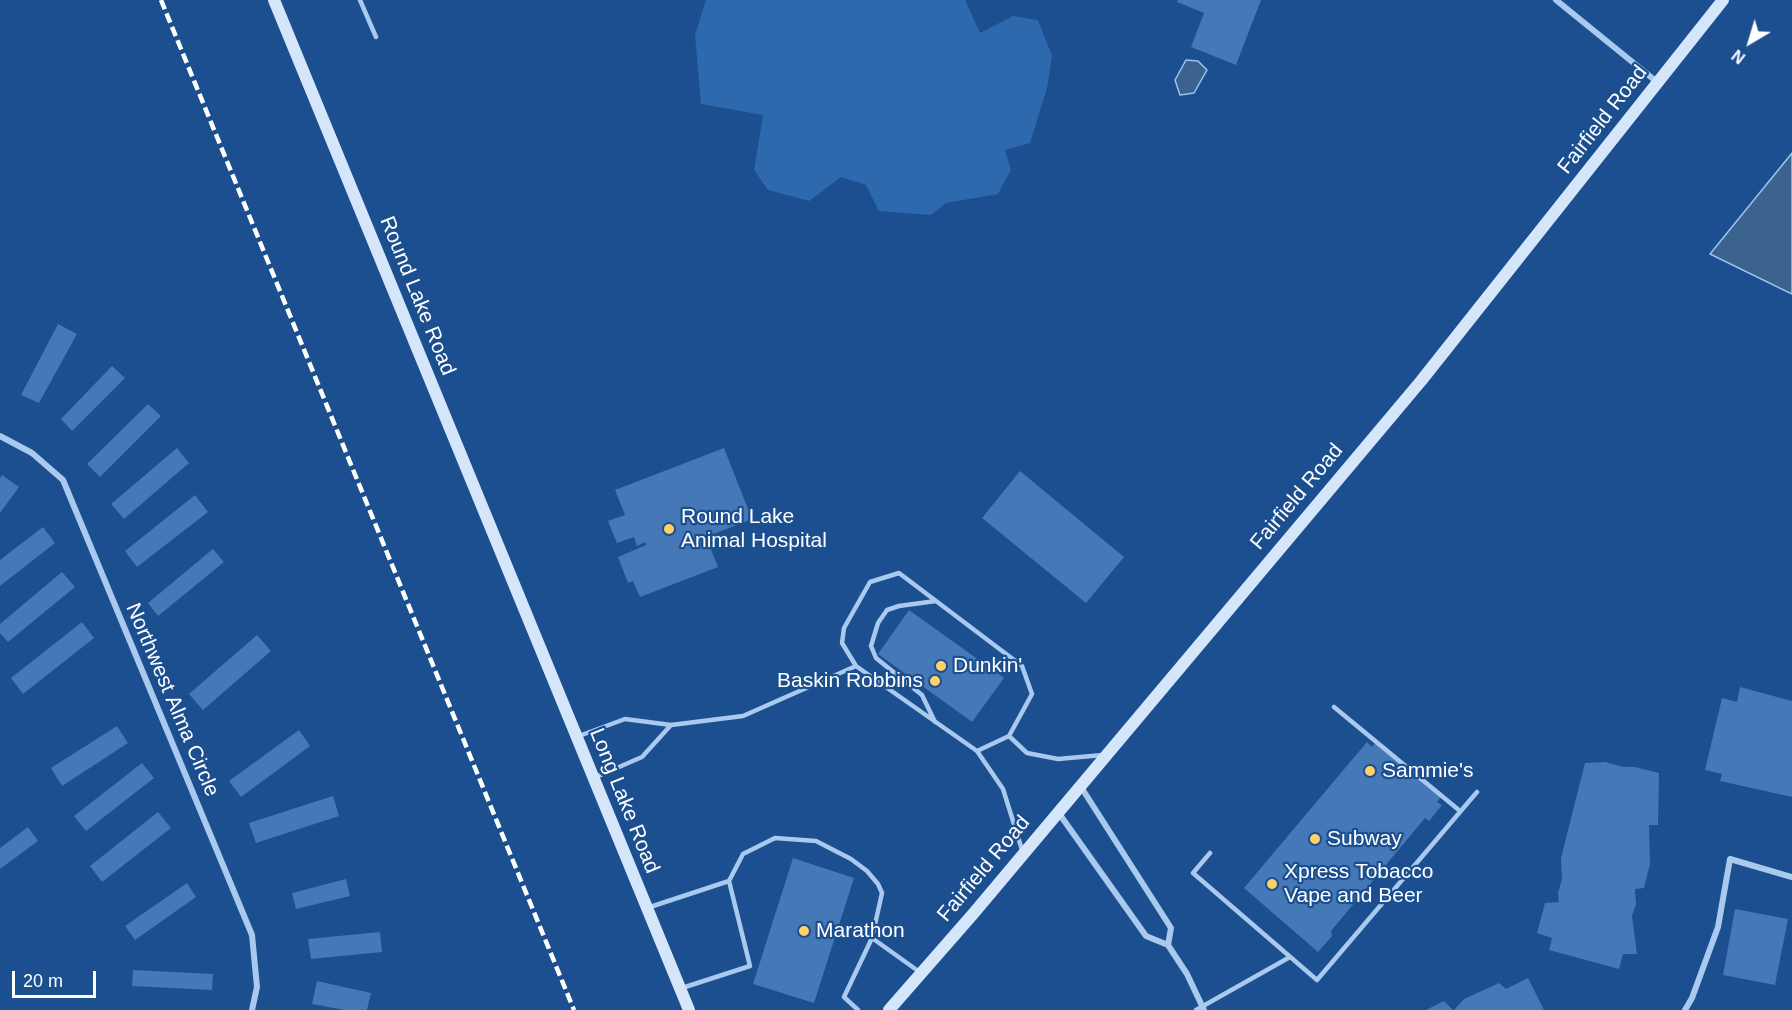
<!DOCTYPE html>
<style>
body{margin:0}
#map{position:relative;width:1792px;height:1010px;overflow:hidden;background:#1b4f8f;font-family:Arial,sans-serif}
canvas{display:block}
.north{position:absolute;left:1720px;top:12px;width:60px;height:60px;-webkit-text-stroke:4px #1b4f8f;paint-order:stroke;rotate:218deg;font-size:16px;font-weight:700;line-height:24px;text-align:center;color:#fff}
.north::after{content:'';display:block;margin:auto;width:21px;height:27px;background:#fff;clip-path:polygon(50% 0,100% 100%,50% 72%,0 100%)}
.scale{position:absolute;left:12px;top:971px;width:84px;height:27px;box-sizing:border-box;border:3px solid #fff;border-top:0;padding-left:8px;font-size:18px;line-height:21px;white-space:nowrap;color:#fff;-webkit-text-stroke:4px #1b4f8f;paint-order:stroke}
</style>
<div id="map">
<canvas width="1792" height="1010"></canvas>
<div class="north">N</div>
<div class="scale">20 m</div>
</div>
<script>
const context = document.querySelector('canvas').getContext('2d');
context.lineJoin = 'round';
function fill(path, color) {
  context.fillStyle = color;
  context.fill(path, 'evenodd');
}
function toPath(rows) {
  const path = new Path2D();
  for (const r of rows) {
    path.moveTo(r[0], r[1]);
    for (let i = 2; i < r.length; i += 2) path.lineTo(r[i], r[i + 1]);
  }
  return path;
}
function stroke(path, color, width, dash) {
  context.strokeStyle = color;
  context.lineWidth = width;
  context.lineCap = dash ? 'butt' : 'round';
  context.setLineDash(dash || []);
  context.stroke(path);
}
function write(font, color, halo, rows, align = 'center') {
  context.font = font + ' Arial,sans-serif';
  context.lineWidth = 4.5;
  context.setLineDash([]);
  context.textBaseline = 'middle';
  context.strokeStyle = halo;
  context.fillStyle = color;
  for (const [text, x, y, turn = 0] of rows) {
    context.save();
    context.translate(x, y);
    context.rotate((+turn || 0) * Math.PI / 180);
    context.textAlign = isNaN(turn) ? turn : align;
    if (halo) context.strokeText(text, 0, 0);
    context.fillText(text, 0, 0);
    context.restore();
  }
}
fill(toPath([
 [706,0,965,0,980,33,1013,16,1038,20,1052,56,1047,88,1030,143,1005,150,1011,170,998,194,946,203,931,215,879,211,866,185,841,177,809,201,768,190,754,170,763,115,701,104,695,35]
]), '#2e69ad');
const water = toPath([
 [1186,60,1198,61,1207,70,1194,93,1180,95,1175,80,1186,60],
 [1792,153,1792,294,1710,254,1792,153]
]);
fill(water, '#3c6290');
stroke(water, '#9cc4f0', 1.5);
fill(toPath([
 [1178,0,1261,0,1236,65,1191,47,1204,13,1177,2],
 [58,324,77,334,39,403,21,395],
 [112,366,125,378,72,431,61,419],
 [148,404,161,416,100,477,87,464],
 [177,448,189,463,124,519,111,504],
 [724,448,752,519,706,537,718,567,640,597,633,581,628,583,618,557,646,545,645,542,637,546,634,537,617,543,608,521,625,515,615,490],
 [1020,471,1124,557,1086,603,982,518],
 [2,475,19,487,0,513,0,478],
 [195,495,208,512,137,567,125,551],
 [43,527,55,543,0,586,0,560],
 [213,549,224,562,158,616,148,603],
 [62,572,75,587,8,642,0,633,0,624],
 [909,610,1004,678,972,722,878,654],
 [82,622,94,638,23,694,11,678],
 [257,635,271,651,203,710,189,694],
 [1740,687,1792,701,1792,797,1720,781,1722,774,1705,770,1722,698,1737,702],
 [117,726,128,743,62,786,51,768],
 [299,730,310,746,241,797,229,781],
 [1367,742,1372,747,1376,742,1441,797,1437,802,1442,805,1429,821,1425,818,1331,931,1332,936,1318,952,1244,888],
 [1605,762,1624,767,1635,767,1659,773,1658,825,1649,825,1649,828,1650,864,1644,888,1635,889,1636,904,1632,916,1637,954,1623,954,1619,969,1549,950,1552,938,1537,933,1545,903,1559,902,1558,893,1562,879,1561,858,1585,763],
 [142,763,154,778,86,831,74,816],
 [333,796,339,816,256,843,249,823],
 [158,812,171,828,102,882,90,866],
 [28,827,38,841,0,869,0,848],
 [793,858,854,878,814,1003,753,984],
 [346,879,350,896,296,909,292,893],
 [187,883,196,897,135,940,125,926],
 [1735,909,1788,919,1775,985,1723,975],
 [380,932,382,952,311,959,308,939],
 [133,970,213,974,212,990,132,986],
 [1528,978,1544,1010,1454,1010,1464,999,1499,983,1506,989],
 [317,981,371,993,367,1010,344,1010,312,1004],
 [1444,1001,1453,1010,1426,1010]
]), '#4478b7');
stroke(toPath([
 [360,0,376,37],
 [1334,707,1460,811],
 [935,722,922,695,876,658,871,646,878,623,887,610,899,606,936,601],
 [579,736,625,719,671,725,743,716,856,666],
 [1009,736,1027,753,1058,759,1103,755],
 [977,751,1009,736,1032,694,1022,666,899,573,870,582,844,628,842,643,856,666,977,751,1003,789,1023,853],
 [596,777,642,757,671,725],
 [1210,853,1193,873,1317,980,1477,792],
 [650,907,729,881],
 [682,988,750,966,729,881,743,854,775,838,816,841,851,859,867,871,878,884,882,893,872,938,921,973],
 [858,1010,844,997,872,938],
 [1196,1010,1290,957]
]), '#a9c9ee', 4.5);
stroke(toPath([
 [1556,0,1657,82],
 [0,436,32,453,63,480,252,935,257,987,252,1010],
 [1081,787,1171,928,1168,945],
 [1058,812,1146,936,1168,945,1187,974,1204,1010],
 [1685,1010,1692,998,1718,927,1730,859,1792,877]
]), '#a9c9ee', 6);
stroke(toPath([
 [274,0,689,1010],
 [889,1010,973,914,1421,381,1723,0]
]), '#d6e6fa', 12);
stroke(toPath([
 [161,0,574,1010]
]), '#fff', 4.5, [10, 4.5]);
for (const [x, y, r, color] of [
 [669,529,6,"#ffd166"],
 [941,666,6,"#ffd166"],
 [935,681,6,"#ffd166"],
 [1370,771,6,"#ffd166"],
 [1315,839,6,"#ffd166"],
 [1272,884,6,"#ffd166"],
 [804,931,6,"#ffd166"]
]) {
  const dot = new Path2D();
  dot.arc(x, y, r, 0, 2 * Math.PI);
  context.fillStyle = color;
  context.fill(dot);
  stroke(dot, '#1b4f8f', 2);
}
write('21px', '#fff', '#1b4f8f', [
 ["Fairfield Road",1603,120,-52],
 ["Round Lake Road",417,296,68],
 ["Fairfield Road",1297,497,-50],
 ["Northwest Alma Circle",172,700,67],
 ["Long Lake Road",624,801,68],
 ["Fairfield Road",984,869,-50]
]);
write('21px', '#fff', '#1b4f8f', [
 ["Round Lake",681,517],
 ["Animal Hospital",681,541],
 ["Dunkin'",953,666],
 ["Baskin Robbins",923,681,"right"],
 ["Sammie's",1382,771],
 ["Subway",1327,839],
 ["Xpress Tobacco",1284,872],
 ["Vape and Beer",1284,896],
 ["Marathon",816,931]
], 'left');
</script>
